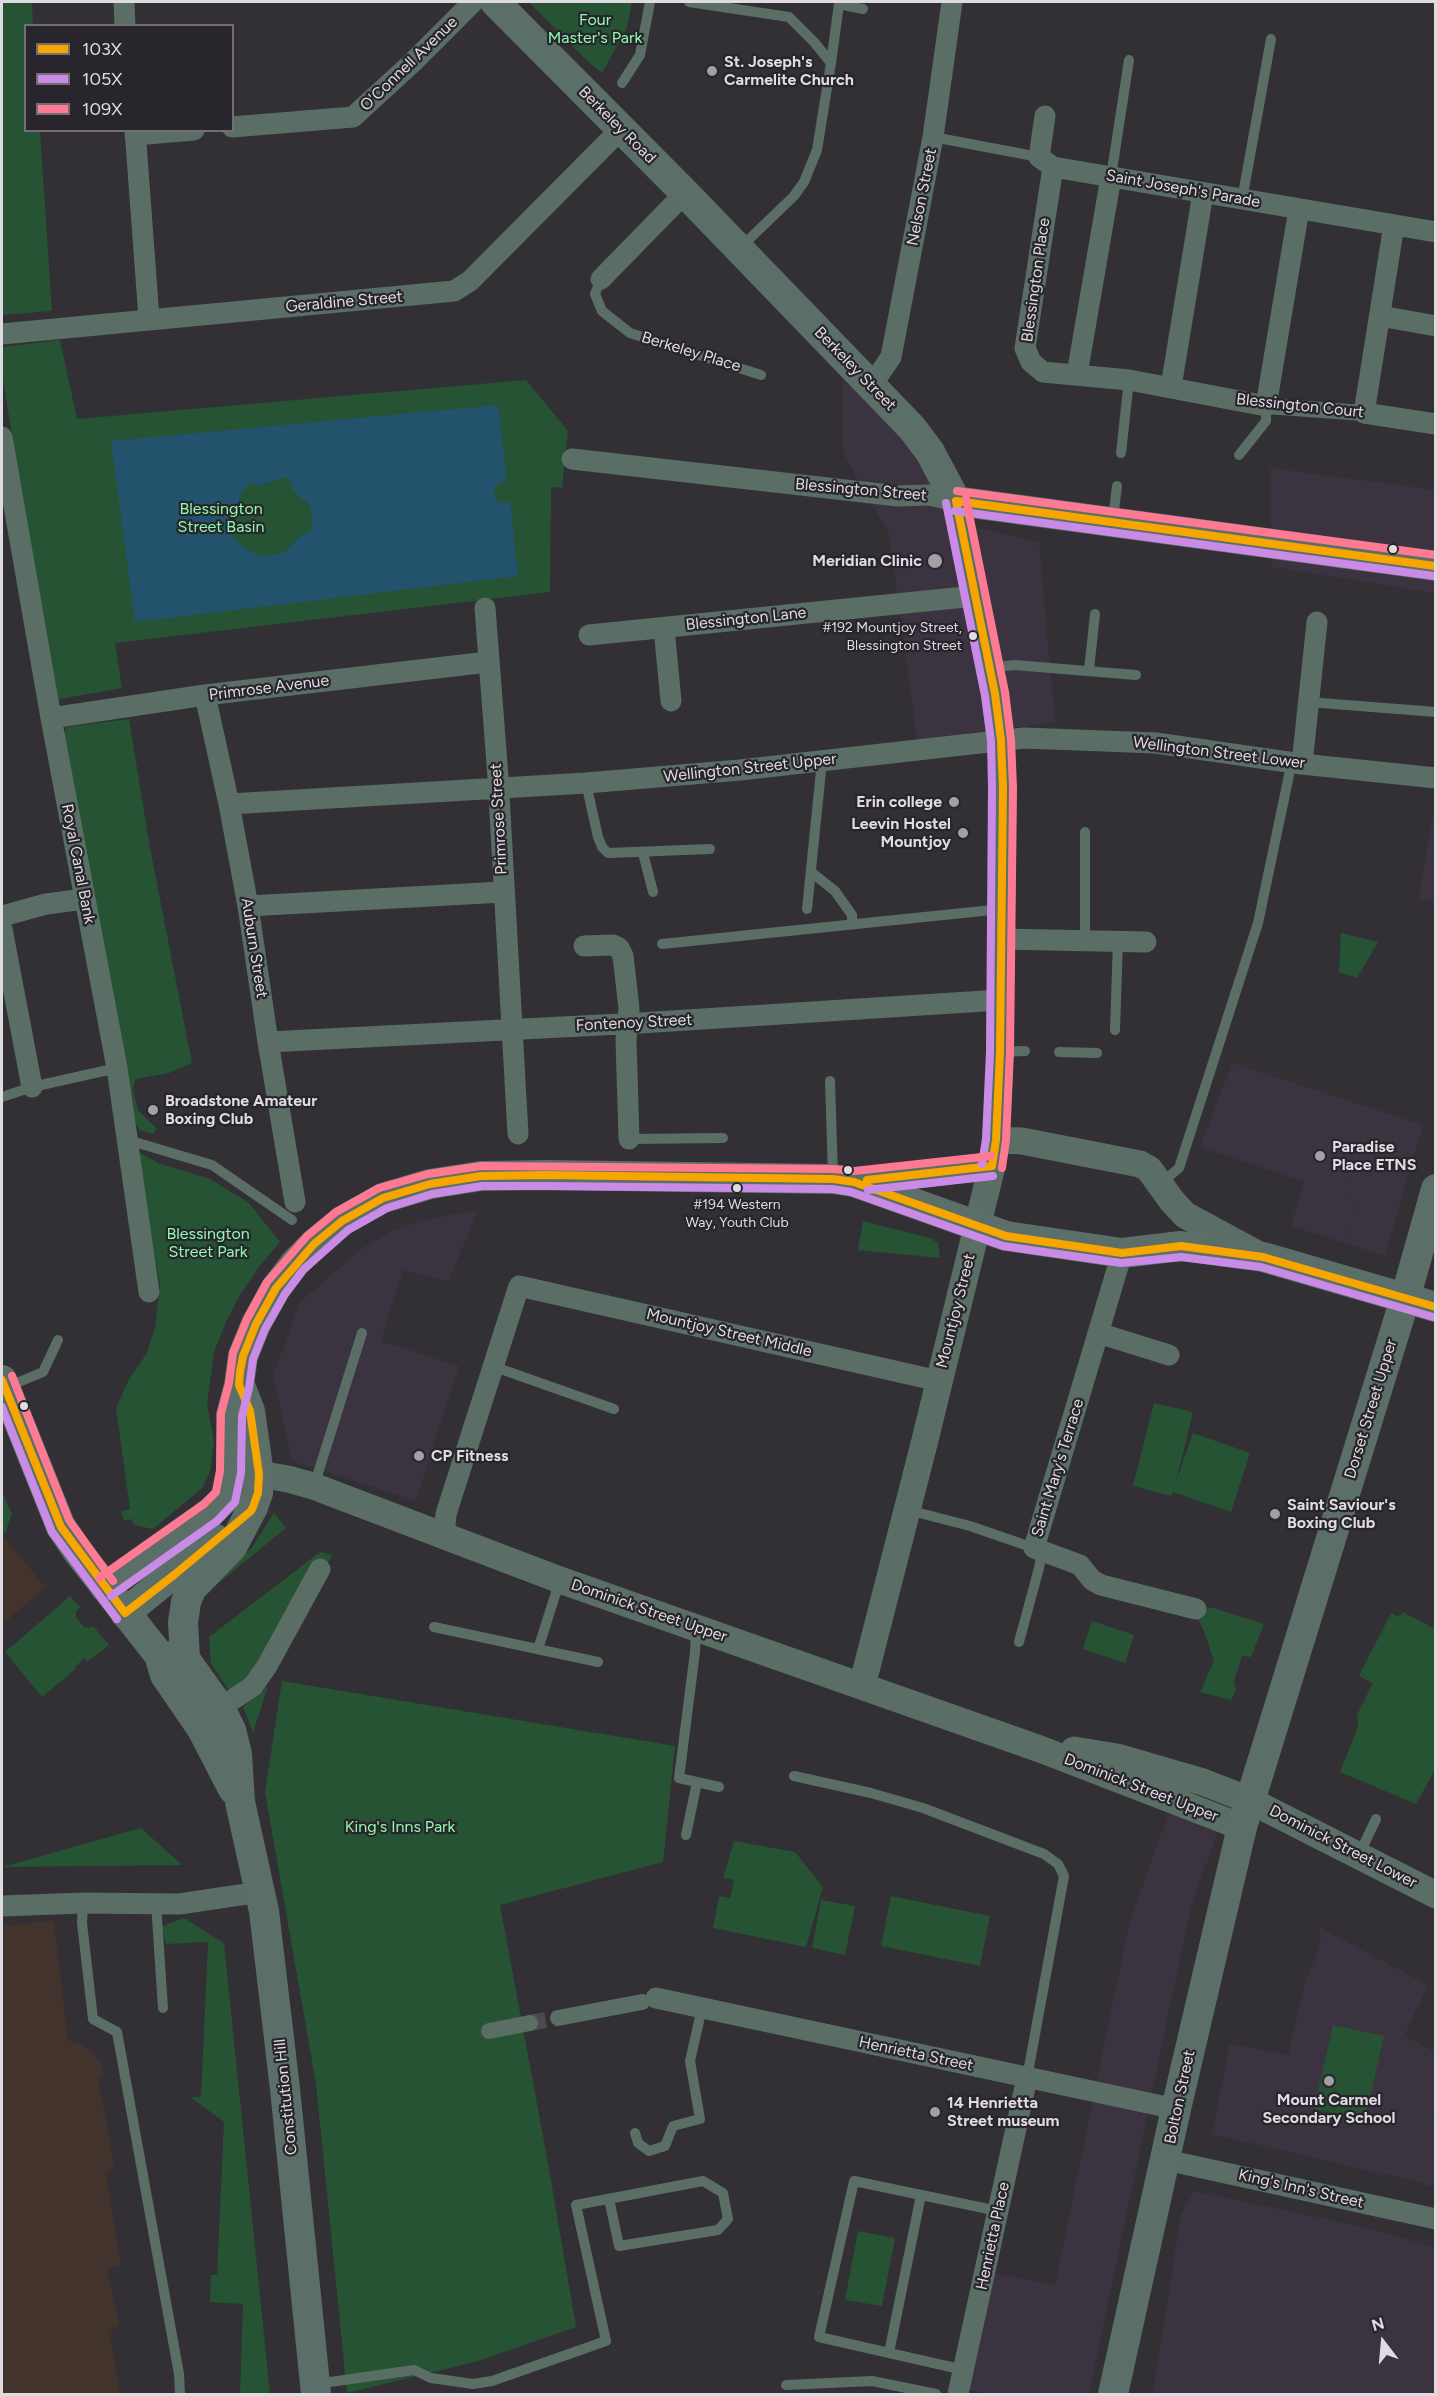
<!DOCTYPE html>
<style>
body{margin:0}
#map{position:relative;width:1437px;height:2396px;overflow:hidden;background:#323034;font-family:Figtree,sans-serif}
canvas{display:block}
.frame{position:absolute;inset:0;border:3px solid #dfdce1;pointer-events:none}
.legend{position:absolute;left:24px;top:24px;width:210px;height:108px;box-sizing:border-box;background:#29252c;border:2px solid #726e74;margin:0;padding:8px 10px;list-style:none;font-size:18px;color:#dfdce1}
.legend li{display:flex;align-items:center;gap:12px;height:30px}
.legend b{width:30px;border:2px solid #726e74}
.north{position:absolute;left:1353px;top:2312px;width:60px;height:60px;-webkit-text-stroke:4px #29252c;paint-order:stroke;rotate:344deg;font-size:16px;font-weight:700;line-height:24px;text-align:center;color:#dfdce1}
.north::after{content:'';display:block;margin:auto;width:21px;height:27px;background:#dfdce1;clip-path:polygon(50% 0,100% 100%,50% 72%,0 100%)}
</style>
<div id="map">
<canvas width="1437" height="2396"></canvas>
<div class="frame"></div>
<ul class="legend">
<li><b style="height:8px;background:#f7a600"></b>103X</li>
<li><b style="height:8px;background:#ca8be6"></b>105X</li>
<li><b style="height:8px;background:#fe7a93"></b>109X</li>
</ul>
<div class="north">N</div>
</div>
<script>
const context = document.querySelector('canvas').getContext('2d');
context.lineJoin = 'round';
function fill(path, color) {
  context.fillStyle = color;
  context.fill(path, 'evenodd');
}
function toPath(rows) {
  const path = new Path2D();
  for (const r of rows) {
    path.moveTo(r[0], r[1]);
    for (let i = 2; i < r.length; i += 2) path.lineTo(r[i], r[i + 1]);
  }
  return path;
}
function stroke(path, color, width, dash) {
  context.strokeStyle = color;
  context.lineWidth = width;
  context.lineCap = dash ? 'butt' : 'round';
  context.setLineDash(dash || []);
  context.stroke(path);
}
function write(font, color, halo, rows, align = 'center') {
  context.font = font + ' Figtree,sans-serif';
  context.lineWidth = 4.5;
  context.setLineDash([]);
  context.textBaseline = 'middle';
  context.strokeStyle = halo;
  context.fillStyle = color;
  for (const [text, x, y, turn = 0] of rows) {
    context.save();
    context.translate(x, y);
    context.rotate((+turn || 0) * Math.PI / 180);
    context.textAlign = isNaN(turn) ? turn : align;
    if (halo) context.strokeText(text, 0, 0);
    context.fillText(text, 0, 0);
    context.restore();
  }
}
fill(toPath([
 [843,381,877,400,977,528,1039,542,1055,722,917,740,889,534,843,453],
 [1270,468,1435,490,1435,593,1272,567],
 [1435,805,1435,902,1418,899],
 [1369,1165,1408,1176,1385,1256,1344,1243,1357,1203,1343,1198,1350,1175],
 [478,1210,448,1282,403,1270,381,1341,459,1366,416,1501,292,1461,273,1376,300,1302,364,1247,392,1231,423,1220],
 [1170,1809,1219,1827,1190,1911,1089,2394,990,2394,964,2389,988,2272,1055,2285,1129,1924]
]), '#3b333f');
fill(toPath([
 [2,1535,45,1587,2,1625],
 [54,1921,68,2041,80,2044,91,2051,99,2060,104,2075,98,2077,115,2169,106,2173,121,2265,107,2268,119,2323,110,2334,120,2394,2,2394,2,1926]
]), '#43332d');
fill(toPath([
 [1232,1063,1423,1125,1408,1176,1369,1165,1364,1180,1350,1175,1343,1198,1357,1203,1344,1243,1291,1226,1304,1182,1200,1147],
 [1319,1927,1428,1985,1404,2036,1435,2052,1435,2108,1432,2116,1436,2117,1435,2188,1418,2182,1212,2134,1230,2044,1288,2055,1305,1984,1321,1942],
 [1194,2191,1354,2225,1435,2247,1435,2394,1153,2394,1181,2214]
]), '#3c3341');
fill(toPath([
 [2,2,32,2,33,25,26,26,26,130,40,131,52,311,2,315],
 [529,2,632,2,627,28,602,73,586,60],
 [60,340,77,419,526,380,568,431,562,488,552,487,551,491,550,592,115,643,122,688,54,700,2,373,2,347],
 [129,719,150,848,192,1063,169,1073,135,1079,133,1090,138,1110,157,1129,153,1134,140,1130,130,1117,62,736,67,727],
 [1341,933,1378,942,1357,978,1339,972],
 [135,1150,158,1163,210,1179,249,1203,280,1242,259,1267,240,1295,226,1322,214,1352,207,1404,214,1442,210,1471,202,1488,153,1529,134,1525,132,1519,124,1521,121,1511,130,1509,116,1408,129,1379,147,1353,155,1327,160,1285],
 [863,1221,930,1238,938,1243,940,1258,858,1250],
 [1154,1403,1193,1412,1176,1482,1193,1433,1250,1453,1231,1512,1173,1492,1172,1496,1133,1486],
 [2,1492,12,1514,5,1533,2,1529],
 [274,1513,286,1528,215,1586,212,1580,251,1549],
 [320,1552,333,1555,243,1683,233,1689,228,1689,211,1664,209,1637],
 [70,1596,80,1607,76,1611,76,1616,80,1622,84,1627,89,1628,93,1626,109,1645,88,1661,84,1658,75,1667,76,1669,42,1697,5,1652],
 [1210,1607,1264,1624,1251,1657,1242,1656,1234,1681,1236,1690,1231,1700,1200,1692,1214,1661,1204,1631,1196,1616],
 [1403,1612,1435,1629,1435,1770,1416,1804,1340,1772,1358,1727,1357,1715,1373,1683,1359,1676,1391,1613,1397,1616,1401,1615],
 [1092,1621,1134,1635,1125,1663,1083,1649],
 [282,1681,675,1746,663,1862,500,1905,548,2163,576,2327,478,2361,347,2393,316,2084,265,1792],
 [268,1686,253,1733,243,1707],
 [141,1828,182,1865,2,1867],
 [734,1841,795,1852,823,1887,806,1947,713,1928,719,1896,730,1898,734,1880,723,1878],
 [891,1896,990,1916,980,1966,881,1946],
 [821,1900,855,1906,845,1955,812,1948],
 [184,1918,224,1943,270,2394,240,2394,243,2304,210,2302,211,2275,217,2275,224,2122,190,2097,201,2097,208,1942,166,1944,162,1926],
 [1333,2025,1384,2036,1365,2120,1314,2109],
 [858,2231,895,2238,882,2306,845,2300]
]), '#255334');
fill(toPath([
 [498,405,507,482,500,483,494,490,495,499,501,503,510,502,518,576,135,622,111,441],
 [287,477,293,486,292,490,310,505,313,519,312,529,297,539,285,552,264,557,251,552,232,537,229,514,241,512,239,502,241,493,250,483,256,484,260,487,265,483]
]), '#23536c');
stroke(toPath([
 [530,2023,558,2018]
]), '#4c4a4e', 16, [16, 8]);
stroke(toPath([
 [689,2,789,17,814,42,831,63,817,150,804,182,794,196,741,247],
 [831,63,839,4,863,9],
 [622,83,640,55,650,2],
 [933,137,1039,157],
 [1111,177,1129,60],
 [1242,200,1271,39],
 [601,279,595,294,602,311,630,333,761,375],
 [1121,453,1129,380],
 [1239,455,1266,421,1266,406],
 [1113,519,1117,486],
 [990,668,1014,665,1136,675],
 [1089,670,1095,614],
 [1308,702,1436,712],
 [586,783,598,837,602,847,608,853,710,849],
 [643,853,653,892],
 [811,872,835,891,852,915,852,924],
 [807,909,822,761],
 [1085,939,1085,832],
 [662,944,1002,909],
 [1115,1030,1118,941],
 [1001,1052,1025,1051],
 [1059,1052,1097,1053],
 [830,1081,833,1176],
 [2,1097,32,1087,117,1068],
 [629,1139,723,1138],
 [128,1140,212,1165,292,1220],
 [1161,1183,1179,1168,1258,923,1292,761],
 [492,1366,614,1409],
 [7,1387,43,1372,58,1340],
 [314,1486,362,1333],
 [908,1510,970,1526,1034,1548],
 [434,1627,598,1662],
 [696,1630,695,1652,679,1778,719,1787],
 [1019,1642,1039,1568,1042,1551],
 [538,1649,560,1580],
 [794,1776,871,1793,923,1808,1044,1854,1058,1864,1064,1876,1027,2078],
 [686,1835,697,1782],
 [1359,1855,1376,1819],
 [83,1903,82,1923,93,2019,117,2032,179,2374,180,2394],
 [156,1903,163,2008],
 [635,2133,638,2143,649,2151,665,2146,673,2126,700,2119,690,2061,702,2008],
 [889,2353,921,2195],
 [964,2370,819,2337,854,2181,998,2211],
 [316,2384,414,2370,431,2378,473,2384,492,2381,606,2341,576,2205,703,2181,723,2193,728,2219,718,2230,619,2246,609,2199],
 [786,2385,872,2381,936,2394]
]), '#5a6e66', 10);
stroke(toPath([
 [1266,406,1364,413],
 [558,2018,642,2002],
 [489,2031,530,2023]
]), '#5a6e66', 16);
stroke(toPath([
 [124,2,125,26],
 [1045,116,1039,157,1053,167,1436,232],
 [232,127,353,117,413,62,473,2],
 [135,130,149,318],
 [135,135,194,130],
 [1053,167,1025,348,1031,362,1043,372,1129,380,1266,406,1299,209],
 [1394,225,1364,413,1436,424],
 [601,279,685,193],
 [1380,316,1436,326],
 [2,334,454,291,470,281,621,129],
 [1077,374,1111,177],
 [871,386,891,357,933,137,952,2],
 [1171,387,1203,193],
 [2,437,51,718,117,1068,149,1292],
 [572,459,898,496,929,495,956,501],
 [485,608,498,777,518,1134],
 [664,628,671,701],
 [589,635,975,596],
 [205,695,229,804,248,906,268,1042,295,1202],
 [51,718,205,695,488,662],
 [1302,764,1317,622],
 [229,804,586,783,740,770,1024,738,1156,743,1302,764,1436,778],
 [248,906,503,892],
 [2,916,46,904,84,899],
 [2,929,32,1087],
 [1001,939,1146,942],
 [584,946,613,945,619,948,623,956,629,1008,626,1040,629,1139],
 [268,1042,640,1023,1000,1000],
 [1122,1253,1034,1548,1080,1565,1092,1580,1101,1585,1196,1609],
 [1098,1333,1169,1355],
 [444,1537,446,1514,519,1286,939,1381],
 [220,1708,253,1686,267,1666,320,1569],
 [2,1906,83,1903,179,1904,260,1892],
 [656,1998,1176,2109],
 [1166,2160,1436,2219],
 [958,2394,1027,2078]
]), '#5a6e66', 21);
stroke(toPath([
 [996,1140,1022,1141,1140,1164,1149,1169,1172,1201,1185,1215,1259,1255],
 [854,1182,992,1166],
 [259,1474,288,1479,313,1486,560,1580,1040,1749,1242,1827],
 [862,1686,924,1444,992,1166,996,1140,1000,1052,1003,788,1001,740,995,694,956,501],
 [1074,1750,1117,1757,1203,1782,1249,1800,1436,1895]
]), '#5a6e66', 27);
stroke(toPath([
 [495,2,685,193,912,428,930,452,956,501,1436,566],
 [2,1380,61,1527,78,1552,159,1655,165,1675,202,1729,233,1789],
 [105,1587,211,1512,226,1497,231,1472,231,1415,239,1385,243,1356,256,1324,276,1288,295,1263,314,1244,342,1221,383,1198,430,1184,481,1176,546,1175,833,1179,854,1182,1006,1236,1122,1253,1181,1246,1263,1257,1436,1307],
 [125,1613,216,1539],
 [159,1655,185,1659,220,1708,231,1730,237,1754,240,1802,264,1911,285,2089,316,2394],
 [185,1659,183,1622,186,1602,191,1589,232,1547,253,1507,258,1493,259,1474,250,1411,241,1388],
 [1113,2394,1176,2109,1242,1827,1405,1299,1436,1189]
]), '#5b6f68', 30);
stroke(toPath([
 [956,501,995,694,1001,740,1003,788,1000,1052,996,1140,992,1166],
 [956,501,1435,566],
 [867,1180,992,1166],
 [2,1380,61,1527,125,1613],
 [125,1613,174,1575,251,1511,253,1507,258,1493,259,1474,250,1411,239,1385,240,1372,243,1356,256,1324,276,1288,314,1244,342,1221,383,1198,430,1184,481,1176,546,1175,833,1179,854,1182,1006,1236,1122,1253,1181,1246,1263,1257,1436,1307]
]), '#f7a600', 8);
stroke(toPath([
 [946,503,985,696,991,741,992,788,990,1052,986,1139,982,1164],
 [955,511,1434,576],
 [868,1190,993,1176],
 [2,1407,52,1532,117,1619],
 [111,1596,217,1521,235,1502,241,1473,242,1416,249,1388,253,1359,265,1329,285,1294,303,1270,348,1230,387,1208,432,1194,482,1186,546,1186,832,1189,851,1192,1003,1246,1121,1263,1181,1257,1261,1267,1433,1317]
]), '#ca8be6', 8);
stroke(toPath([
 [957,491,1436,555],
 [966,499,1005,692,1011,740,1013,788,1010,1052,1006,1140,1002,1168],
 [12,1376,69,1520,113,1581],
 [99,1578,204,1504,216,1492,220,1471,221,1413,229,1383,233,1353,247,1319,267,1282,307,1236,336,1212,379,1188,428,1174,481,1166,833,1169,854,1171,991,1156]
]), '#fe7a93', 8);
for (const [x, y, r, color] of [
 [712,71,6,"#a2a0a4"],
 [1393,549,5,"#dfdce1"],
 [935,561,8,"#a2a0a4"],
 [973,636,5,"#dfdce1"],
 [954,802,6,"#a2a0a4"],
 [963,833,6,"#a2a0a4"],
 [153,1110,6,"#a2a0a4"],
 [1320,1156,6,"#a2a0a4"],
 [848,1170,5,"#dfdce1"],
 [737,1188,5,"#dfdce1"],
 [24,1406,5,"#dfdce1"],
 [419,1456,6,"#a2a0a4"],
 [1275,1514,6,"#a2a0a4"],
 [1329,2081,6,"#a2a0a4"],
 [935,2112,6,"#a2a0a4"]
]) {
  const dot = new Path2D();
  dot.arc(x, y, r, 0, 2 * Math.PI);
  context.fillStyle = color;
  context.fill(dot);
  stroke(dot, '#29252c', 2);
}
write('14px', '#dfdce1', '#29252c', [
 ["#192 Mountjoy Street,",962,628],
 ["Blessington Street",962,646],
 ["#194 Western",737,1205,"center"],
 ["Way, Youth Club",737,1223,"center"]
], 'right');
write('16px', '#8efcad', '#29252c', [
 ["Four",595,20],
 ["Master's Park",595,38],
 ["Blessington",221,509],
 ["Street Basin",221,527],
 ["Blessington",208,1234],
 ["Street Park",208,1252],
 ["King's Inns Park",400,1827]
]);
write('bold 16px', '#dfdce1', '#29252c', [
 ["St. Joseph's",724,62],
 ["Carmelite Church",724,80],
 ["Meridian Clinic",922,561,"right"],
 ["Erin college",942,802,"right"],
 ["Leevin Hostel",951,824,"right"],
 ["Mountjoy",951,842,"right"],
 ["Broadstone Amateur",165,1101],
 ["Boxing Club",165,1119],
 ["Paradise",1332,1147],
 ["Place ETNS",1332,1165],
 ["CP Fitness",431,1456],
 ["Saint Saviour's",1287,1505],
 ["Boxing Club",1287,1523],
 ["Mount Carmel",1329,2100,"center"],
 ["Secondary School",1329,2118,"center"],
 ["14 Henrietta",947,2103],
 ["Street museum",947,2121]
], 'left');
write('16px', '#dfdce1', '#29252c', [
 ["O'Connell Avenue",409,64,-44],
 ["Berkeley Road",617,125,45],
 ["Saint Joseph's Parade",1183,189,10],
 ["Nelson Street",922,197,-79],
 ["Blessington Place",1036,280,-82],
 ["Geraldine Street",344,302,-5],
 ["Berkeley Place",691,352,17],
 ["Berkeley Street",855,369,46],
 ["Blessington Court",1300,406,6],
 ["Blessington Street",861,490,5],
 ["Blessington Lane",746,619,-6],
 ["Primrose Avenue",269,688,-7],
 ["Wellington Street Lower",1219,753,7],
 ["Wellington Street Upper",750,768,-6],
 ["Primrose Street",499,819,-93],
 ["Royal Canal Bank",78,864,79],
 ["Auburn Street",254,948,81],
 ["Fontenoy Street",634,1023,-3],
 ["Mountjoy Street",956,1311,-76],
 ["Mountjoy Street Middle",729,1333,13],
 ["Dorset Street Upper",1371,1409,-73],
 ["Saint Mary's Terrace",1058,1468,-73],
 ["Dominick Street Upper",649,1611,19],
 ["Dominick Street Upper",1141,1788,21],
 ["Dominick Street Lower",1343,1847,27],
 ["Henrietta Street",916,2054,12],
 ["Constitution Hill",286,2097,-96],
 ["Bolton Street",1180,2097,-78],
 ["King's Inn's Street",1301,2189,13],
 ["Henrietta Place",993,2236,-78]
]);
</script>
